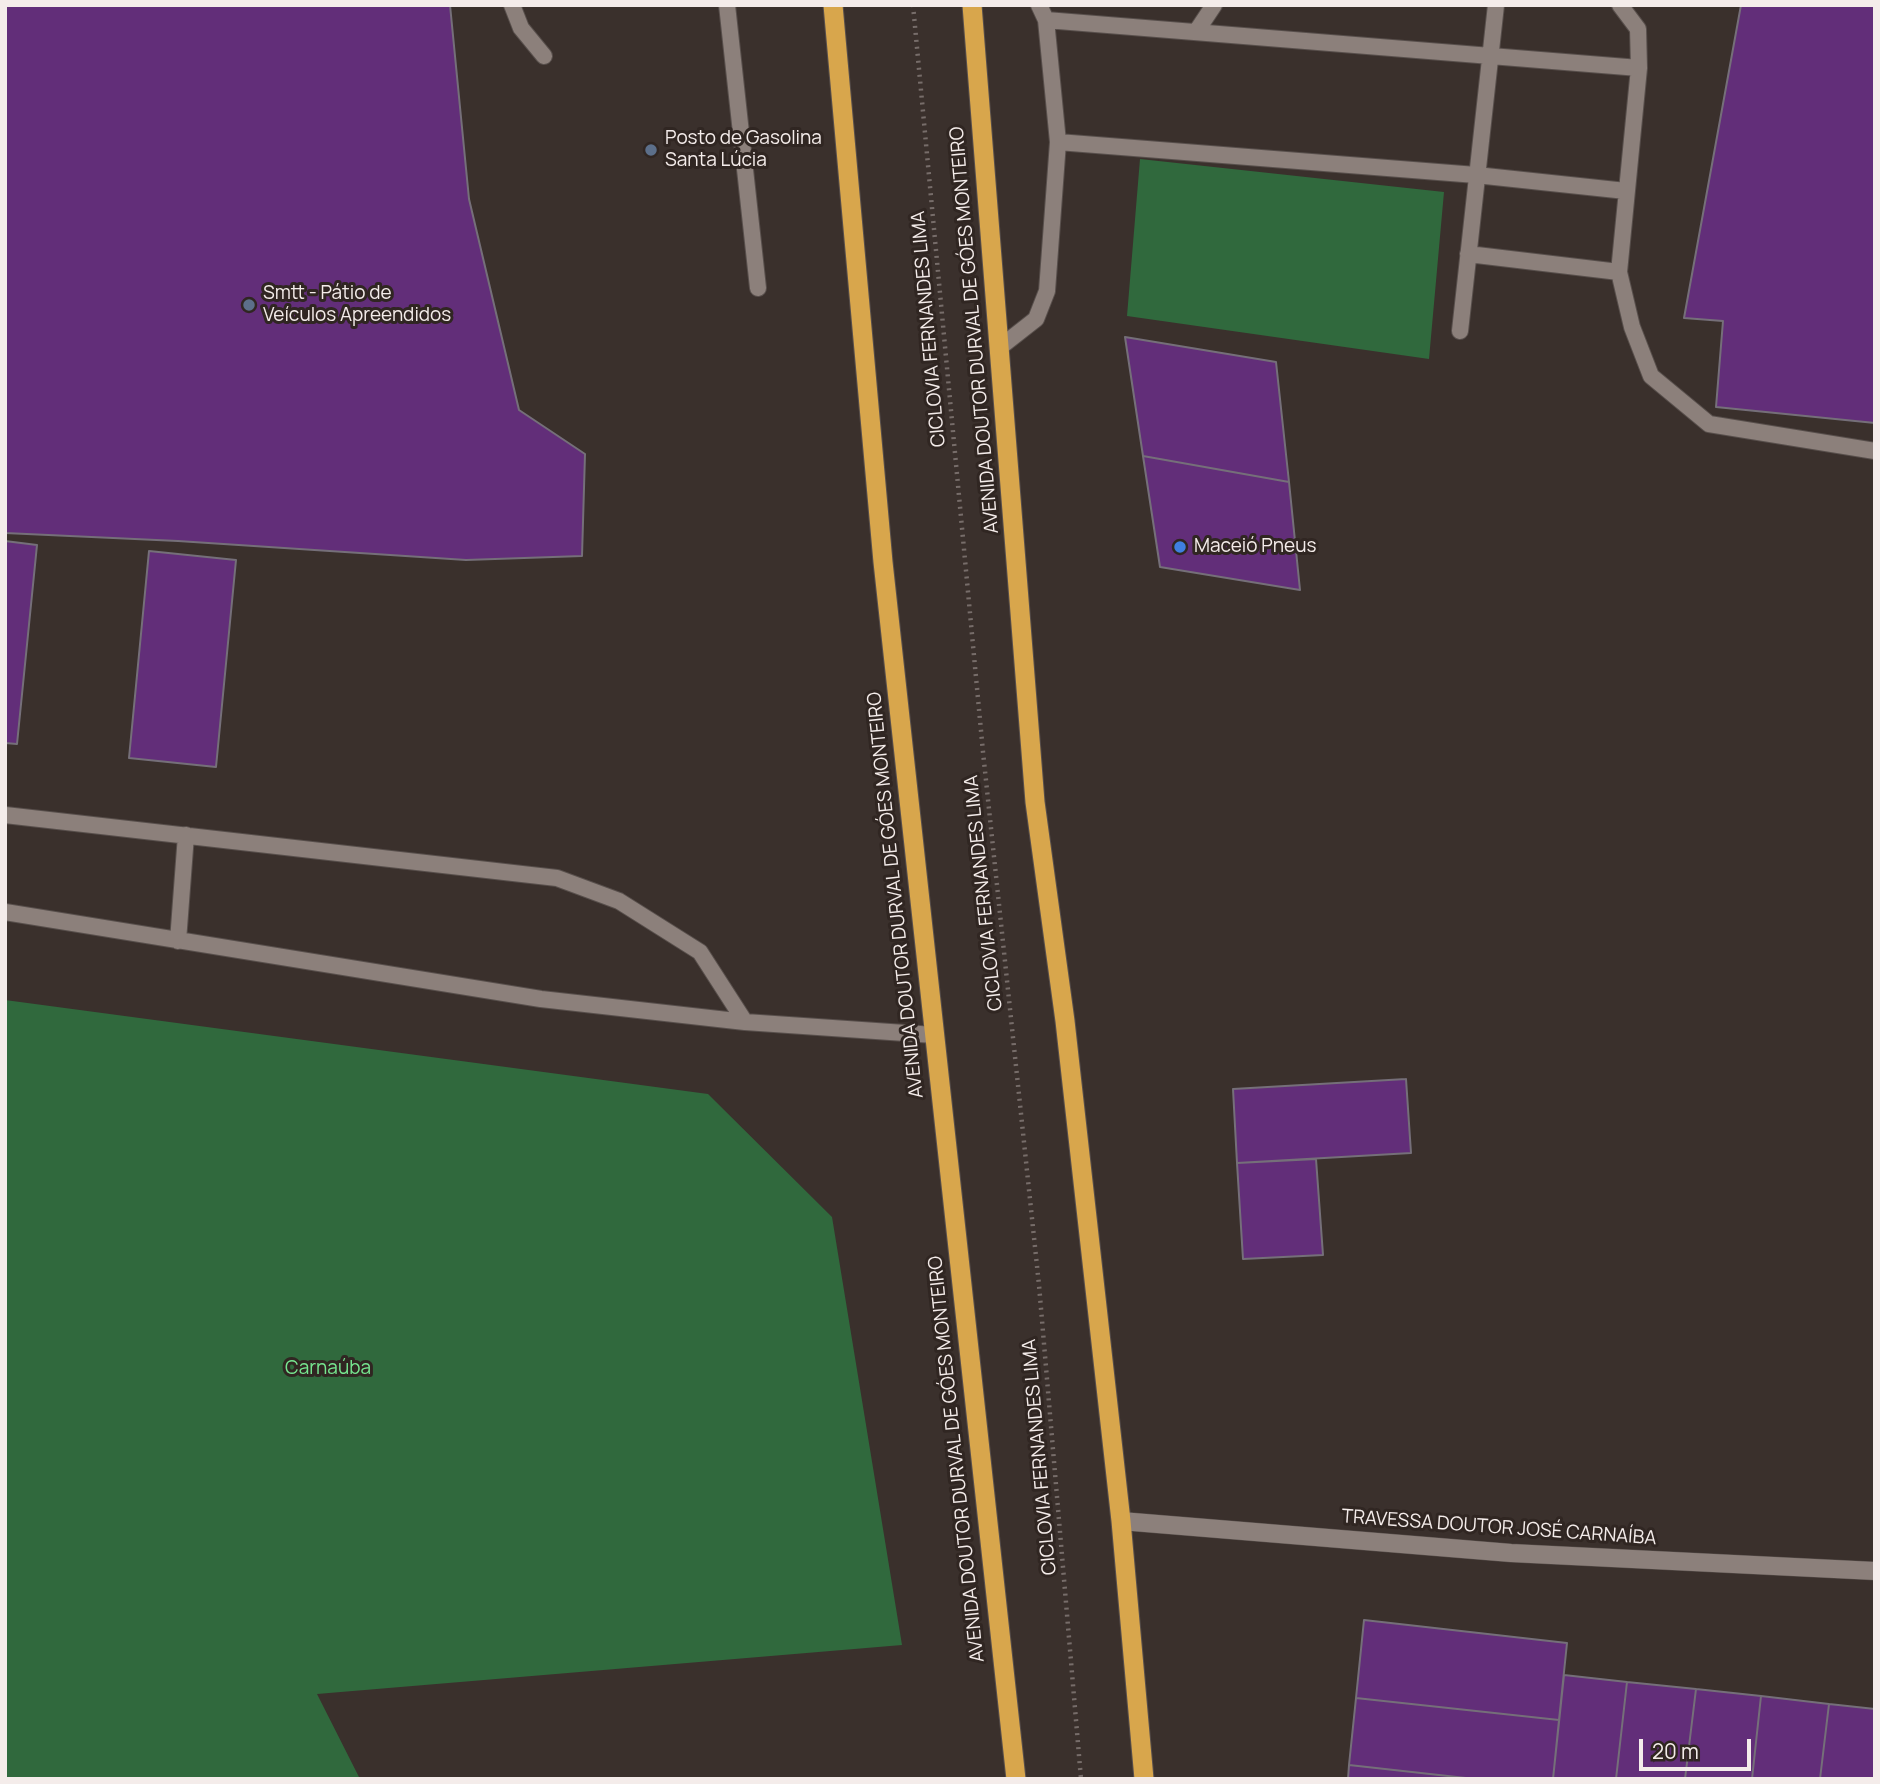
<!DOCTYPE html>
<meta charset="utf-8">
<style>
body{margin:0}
#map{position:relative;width:1880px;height:1784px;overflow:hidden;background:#3a302c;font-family:Manrope,sans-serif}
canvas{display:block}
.frame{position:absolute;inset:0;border:7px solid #f4ecea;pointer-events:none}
.scale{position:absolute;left:1639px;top:1739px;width:112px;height:32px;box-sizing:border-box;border:4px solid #f4ecea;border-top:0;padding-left:9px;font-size:21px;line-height:24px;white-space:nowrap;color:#f4ecea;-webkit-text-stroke:5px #302622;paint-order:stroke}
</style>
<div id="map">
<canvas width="1880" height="1784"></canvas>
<div class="frame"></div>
<div class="scale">20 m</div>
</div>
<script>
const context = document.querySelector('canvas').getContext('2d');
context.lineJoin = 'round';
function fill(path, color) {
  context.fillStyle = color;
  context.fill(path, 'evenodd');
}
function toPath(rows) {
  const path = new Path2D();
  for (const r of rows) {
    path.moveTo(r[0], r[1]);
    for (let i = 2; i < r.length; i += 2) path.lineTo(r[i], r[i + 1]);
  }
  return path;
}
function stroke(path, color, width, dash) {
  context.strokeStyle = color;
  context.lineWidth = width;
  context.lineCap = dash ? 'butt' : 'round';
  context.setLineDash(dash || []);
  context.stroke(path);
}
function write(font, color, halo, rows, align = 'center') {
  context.font = font + ' Manrope,sans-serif';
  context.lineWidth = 6;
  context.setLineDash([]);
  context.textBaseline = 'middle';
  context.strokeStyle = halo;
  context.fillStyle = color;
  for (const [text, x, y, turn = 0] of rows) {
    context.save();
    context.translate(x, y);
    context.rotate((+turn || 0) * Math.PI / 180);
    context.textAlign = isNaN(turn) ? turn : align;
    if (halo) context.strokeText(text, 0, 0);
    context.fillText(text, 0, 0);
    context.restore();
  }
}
fill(toPath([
 [1140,159,1444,192,1429,359,1127,316],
 [5,1000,708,1094,832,1217,902,1645,317,1694,360,1779,5,1779]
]), '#30693d');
const building = toPath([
 [5,5,450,5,469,199,519,410,585,454,582,556,466,560,178,541,5,533,5,5],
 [1741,5,1875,5,1875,423,1716,407,1723,321,1684,318,1741,5],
 [1125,337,1276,362,1289,482,1143,456,1125,337],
 [1143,456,1289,482,1300,590,1160,567,1143,456],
 [5,541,37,545,17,744,5,743,5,541],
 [149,551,236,560,216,767,129,758,149,551],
 [1406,1079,1411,1153,1237,1163,1233,1089,1406,1079],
 [1316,1159,1323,1255,1243,1259,1237,1163,1316,1159],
 [1364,1620,1567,1643,1559,1720,1356,1698,1364,1620],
 [1564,1675,1627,1682,1616,1779,1553,1779,1564,1675],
 [1627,1682,1696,1689,1685,1779,1616,1779,1627,1682],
 [1696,1689,1761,1696,1752,1779,1685,1779,1696,1689],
 [1761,1696,1829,1704,1820,1779,1752,1779,1761,1696],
 [1356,1698,1559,1720,1553,1779,1475,1779,1349,1765,1356,1698],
 [1829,1704,1875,1709,1875,1779,1820,1779,1829,1704],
 [1349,1765,1475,1779,1348,1779,1349,1765]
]);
fill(building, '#622e79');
stroke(building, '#756f79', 2);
const service = toPath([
 [512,5,521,28,544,56],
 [727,5,758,288],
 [1620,5,1638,29,1639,68,1619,272,1632,327,1651,376,1709,424,1875,451],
 [1046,20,1639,68],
 [1196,32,1214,5],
 [1058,142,1476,175,1626,191],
 [1468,254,1619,272],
 [1460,331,1496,5],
 [999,348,1036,319,1047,291,1058,142,1046,20,1039,5],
 [5,815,557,878,619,901,700,952,745,1022,934,1035],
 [5,912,541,999,745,1022],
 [178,941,186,835]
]);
const minor = toPath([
 [1121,1521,1511,1553,1875,1571]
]);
const trunk = toPath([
 [833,5,883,562,1016,1779],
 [972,5,1035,802,1065,1021,1121,1521,1144,1779]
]);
stroke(service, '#584f4c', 18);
stroke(minor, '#584f4c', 19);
stroke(trunk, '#584f4c', 21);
stroke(toPath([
 [913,5,983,752,1039,1285,1081,1779]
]), '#776d6a', 4.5, [2, 5]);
stroke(service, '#8c807b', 16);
stroke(minor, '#8c807b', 18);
stroke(trunk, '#d8a64c', 19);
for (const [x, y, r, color] of [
 [651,150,7,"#5c6f8a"],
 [249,305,7,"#5c6f8a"],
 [1180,547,7,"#3f7fe0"]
]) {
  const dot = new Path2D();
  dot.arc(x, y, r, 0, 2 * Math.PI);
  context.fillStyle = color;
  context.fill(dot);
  stroke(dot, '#302622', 2.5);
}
write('19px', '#f4ecea', '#302622', [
 ["Posto de Gasolina",665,139],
 ["Santa Lúcia",665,161],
 ["Smtt - Pátio de",263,294],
 ["Veículos Apreendidos",263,316],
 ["Maceió Pneus",1194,547]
], 'left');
write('19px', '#f4ecea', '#302622', [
 ["CICLOVIA FERNANDES LIMA",929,329,-95],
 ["AVENIDA DOUTOR DURVAL DE GÓES MONTEIRO",975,330,-95],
 ["CICLOVIA FERNANDES LIMA",984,893,-96],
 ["AVENIDA DOUTOR DURVAL DE GÓES MONTEIRO",896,895,-96],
 ["CICLOVIA FERNANDES LIMA",1040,1457,-95],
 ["AVENIDA DOUTOR DURVAL DE GÓES MONTEIRO",957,1459,-96],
 ["TRAVESSA DOUTOR JOSÉ CARNAÍBA",1499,1528,4]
]);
write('19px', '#76e790', '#302622', [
 ["Carnaúba",328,1369]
]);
</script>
